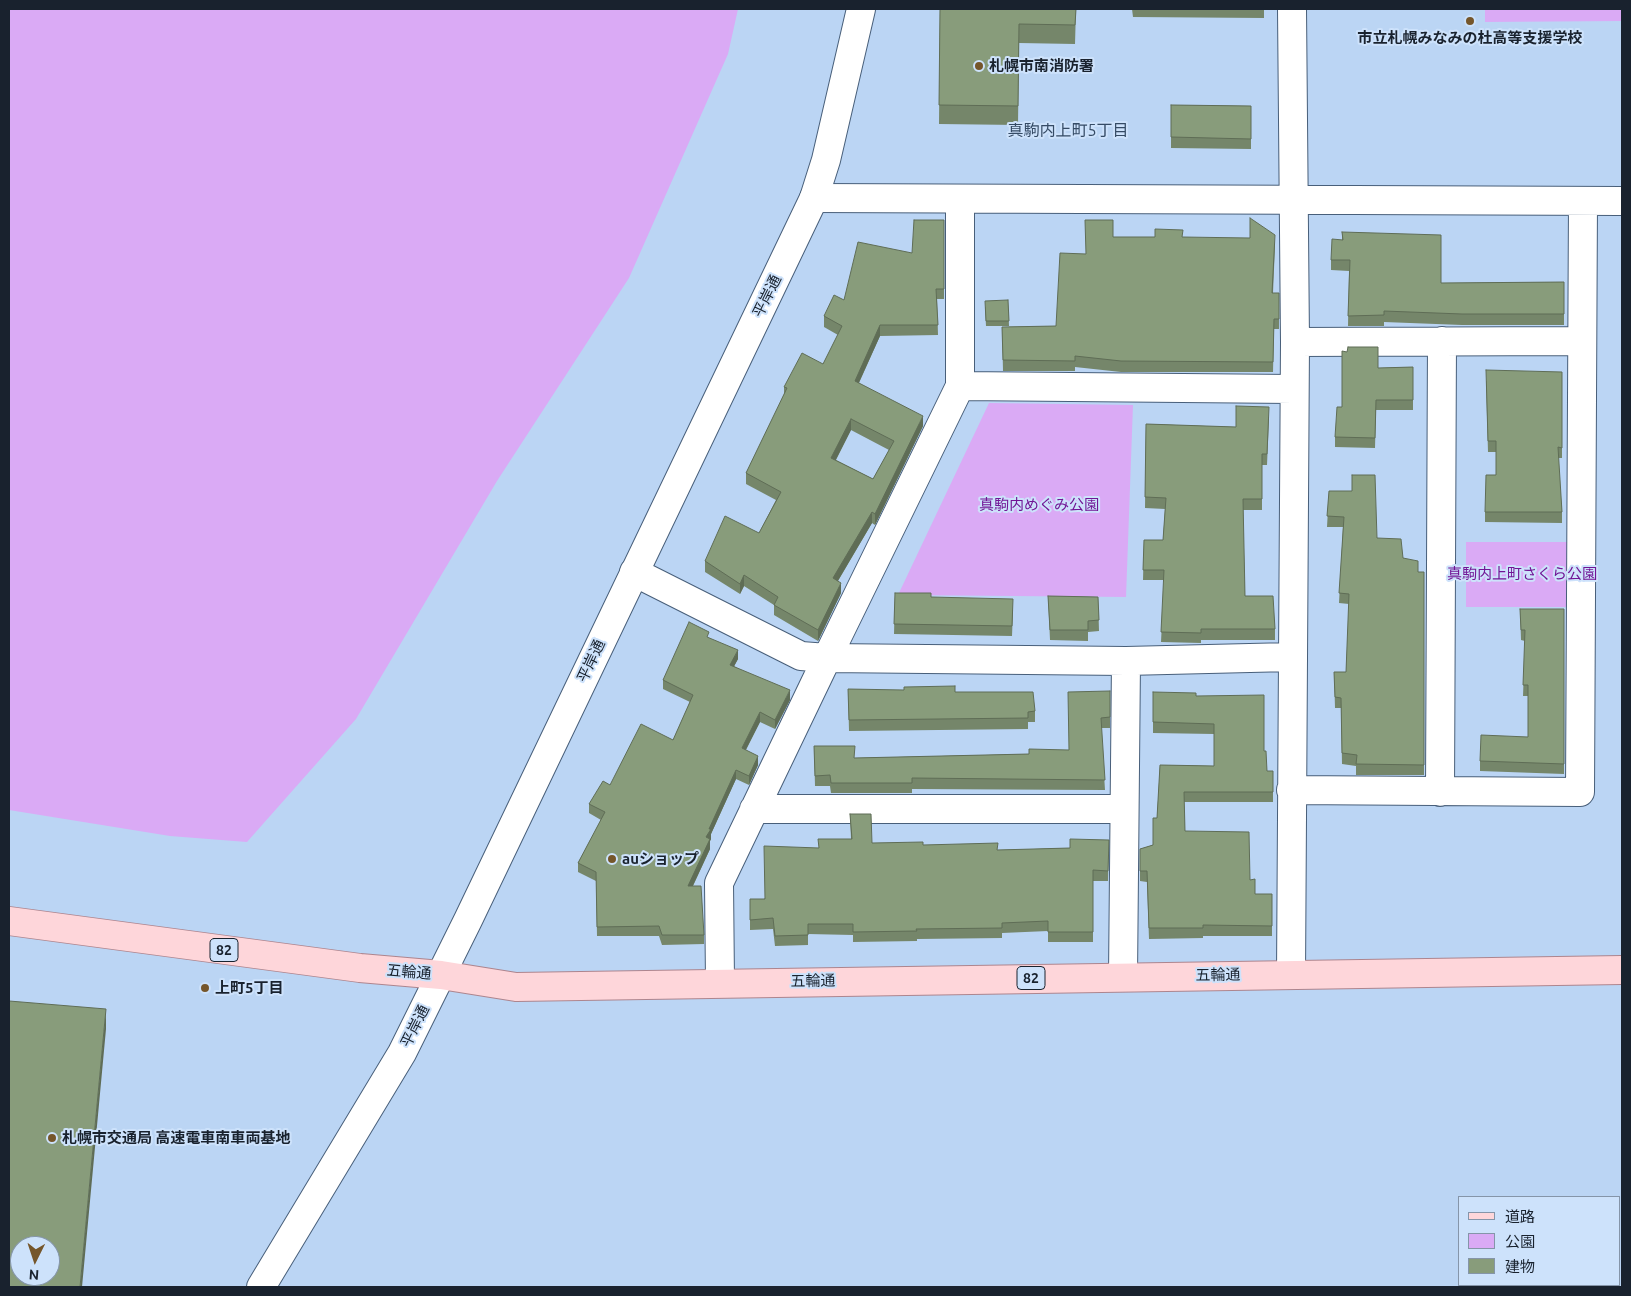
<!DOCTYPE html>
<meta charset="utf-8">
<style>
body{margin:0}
#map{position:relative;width:1631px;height:1296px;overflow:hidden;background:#bbd5f4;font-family:Ubuntu,"Noto Sans JP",sans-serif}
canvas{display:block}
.frame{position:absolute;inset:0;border:10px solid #19222e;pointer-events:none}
.legend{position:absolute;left:1458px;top:1196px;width:162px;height:90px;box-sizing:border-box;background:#cde2fb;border:1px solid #8595a9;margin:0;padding:6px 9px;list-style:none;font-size:15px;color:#19222e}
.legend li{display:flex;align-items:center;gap:10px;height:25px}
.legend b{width:25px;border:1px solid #8595a9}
.north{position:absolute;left:10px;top:1236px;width:50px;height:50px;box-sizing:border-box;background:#cde2fb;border:1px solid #8595a9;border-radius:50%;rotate:184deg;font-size:14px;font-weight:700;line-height:20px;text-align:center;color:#19222e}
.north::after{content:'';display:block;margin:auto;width:18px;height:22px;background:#75562b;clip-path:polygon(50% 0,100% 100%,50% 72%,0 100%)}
</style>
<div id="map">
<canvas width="1631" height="1296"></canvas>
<div class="frame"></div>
<ul class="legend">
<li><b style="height:6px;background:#fed6da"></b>道路</li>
<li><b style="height:14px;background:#daaaf5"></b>公園</li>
<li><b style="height:14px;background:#889c7b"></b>建物</li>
</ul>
<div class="north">N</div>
</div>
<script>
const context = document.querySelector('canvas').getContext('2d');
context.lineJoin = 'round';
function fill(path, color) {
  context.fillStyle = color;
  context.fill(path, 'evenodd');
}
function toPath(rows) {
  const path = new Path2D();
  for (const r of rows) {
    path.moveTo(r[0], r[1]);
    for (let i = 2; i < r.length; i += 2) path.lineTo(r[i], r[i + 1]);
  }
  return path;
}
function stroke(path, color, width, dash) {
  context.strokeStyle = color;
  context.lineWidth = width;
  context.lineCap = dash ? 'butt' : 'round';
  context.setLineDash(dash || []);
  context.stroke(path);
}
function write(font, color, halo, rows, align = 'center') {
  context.font = font + ' Ubuntu,"Noto Sans JP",sans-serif';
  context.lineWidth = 4;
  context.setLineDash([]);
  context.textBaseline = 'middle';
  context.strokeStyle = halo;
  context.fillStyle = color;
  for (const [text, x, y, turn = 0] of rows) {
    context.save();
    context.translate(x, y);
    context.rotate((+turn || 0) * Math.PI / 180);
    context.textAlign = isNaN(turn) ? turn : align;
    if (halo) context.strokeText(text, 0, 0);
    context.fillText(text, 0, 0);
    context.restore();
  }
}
fill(toPath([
 [9,9,738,9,728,54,629,278,497,481,356,719,247,842,170,836,9,810],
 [1485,9,1622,9,1622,21,1485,22],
 [989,403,1133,405,1126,597,898,595],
 [1466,542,1579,542,1579,607,1466,607]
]), '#daaaf5');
const street = toPath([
 [814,198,1622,201],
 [1295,342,1582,341],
 [960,386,1293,389],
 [634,572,801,656,827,658,960,386,960,200],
 [1291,790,1580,792,1583,201],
 [1440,792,1442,341],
 [754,809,1124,809],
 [1291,974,1295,342,1292,9],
 [1123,977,1126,661],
 [720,982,719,883,827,658,1126,661,1291,657]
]);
const secondary = toPath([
 [261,1287,402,1053,468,920,814,198,826,160,861,9]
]);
const primary = toPath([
 [9,921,360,968,441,975,516,987,1622,970]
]);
stroke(street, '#485f7a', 30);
stroke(secondary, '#485f7a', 30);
stroke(primary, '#ad858e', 30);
stroke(street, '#fff', 28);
stroke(secondary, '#fff', 28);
stroke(primary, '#fed6da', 28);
fill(toPath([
 [940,9,1076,9,1075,44,1019,43,1018,125,939,124],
 [1132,9,1264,9,1264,18,1133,17],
 [1171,105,1251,106,1251,149,1171,148],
 [944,220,944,299,937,299,938,335,880,336,859,383,923,426,875,525,872,523,838,581,841,593,818,641,774,615,774,605,744,586,740,594,705,572,705,561,759,533,776,500,746,484,746,473,784,395,784,387,823,364,838,335,824,327,824,316,844,300,912,253],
 [851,430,889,450,873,479,836,460],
 [1342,232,1441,283,1564,282,1564,325,1462,325,1384,322,1384,326,1348,326,1349,271,1331,270,1331,260,1342,240],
 [1155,237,1183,237,1275,245,1273,293,1279,293,1279,329,1274,329,1273,372,1121,372,1075,367,1075,371,1003,371,1002,327,1056,326,1086,254],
 [1008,300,1009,326,986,326,985,307],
 [1347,352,1378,368,1413,367,1413,410,1376,410,1375,448,1335,447,1335,437,1342,407],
 [1562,372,1562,458,1558,458,1562,512,1562,523,1485,522,1485,512,1496,475,1496,452,1488,452,1486,381],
 [1269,417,1267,465,1262,465,1262,510,1243,510,1245,596,1275,629,1275,640,1201,640,1201,643,1161,642,1164,580,1143,580,1144,540,1163,540,1165,509,1145,508,1146,424,1236,427],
 [1329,491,1377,538,1403,558,1418,572,1424,572,1424,775,1356,775,1356,766,1342,764,1341,708,1335,708,1334,672,1346,672,1349,604,1339,603,1343,527,1327,527],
 [895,593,931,597,1013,610,1012,636,894,634],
 [1048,596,1098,597,1099,631,1088,632,1088,641,1050,640],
 [1520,609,1564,609,1564,774,1480,771,1480,761,1528,737,1528,696,1523,696,1525,641,1521,640],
 [709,638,738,659,734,666,790,700,775,729,760,722,746,750,758,765,749,785,736,779,711,834,711,839,710,841,710,849,693,886,704,935,704,944,662,945,659,936,597,936,596,881,578,872,578,863,601,820,589,813,589,804,610,785,673,740,690,702,663,689,663,680],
 [848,689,955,692,1035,711,1035,722,1028,722,1028,729,849,731],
 [1110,691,1110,728,1101,728,1105,790,912,789,912,793,831,793,830,786,815,786,814,746,854,758,1029,754,1069,750],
 [1153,692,1196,696,1264,751,1267,771,1273,771,1273,802,1184,802,1185,831,1250,880,1255,894,1272,894,1272,936,1203,936,1203,938,1149,939,1147,882,1140,881,1140,849,1153,845,1157,818,1160,765,1214,766,1214,734,1153,733],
 [850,814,872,843,923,845,998,850,1070,848,1109,840,1108,881,1093,881,1093,942,1048,942,1048,931,1002,933,1002,938,917,939,917,941,853,942,853,935,808,934,808,945,775,946,773,929,750,930,750,899,764,899,818,848,851,839]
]), '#75866a');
fill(toPath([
 [880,325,880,336,855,391,855,381],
 [923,416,923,426,875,525,875,514],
 [851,419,851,430,831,469,831,458],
 [872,512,872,523,833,589,833,578],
 [744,575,744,586,740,594,740,584],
 [841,583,841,593,818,641,818,630],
 [738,650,738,659,730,674,730,665],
 [790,690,790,700,775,729,775,720],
 [760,712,760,722,742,757,742,748],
 [758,756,758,765,749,785,749,776],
 [736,770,736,779,711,834,711,839,710,841,710,849,688,896,688,886,709,829],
 [106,1009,106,1029,82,1287,80,1287]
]), '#5f6d56');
const building = toPath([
 [940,9,1076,9,1075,25,1019,24,1018,106,939,105,940,9],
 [1171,105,1251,106,1251,139,1171,137,1171,105],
 [1250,218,1275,235,1272,293,1279,293,1279,319,1274,319,1273,362,1121,361,1075,356,1075,361,1003,360,1002,327,1056,326,1060,253,1086,254,1085,220,1113,220,1113,237,1155,237,1155,229,1183,230,1182,237,1250,238,1250,218],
 [914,220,944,220,944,289,936,289,938,325,880,325,855,381,923,416,875,514,872,512,833,578,841,583,818,630,774,605,778,597,744,575,740,584,705,561,725,516,759,533,781,492,746,473,787,388,784,387,802,353,823,364,842,326,824,316,834,295,844,300,858,242,912,253,914,220],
 [851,419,894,441,873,479,831,458,851,419],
 [1342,232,1441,235,1441,283,1564,282,1564,314,1462,314,1384,311,1384,315,1348,316,1350,260,1331,260,1332,239,1343,240,1342,232],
 [1008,300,1009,321,986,321,985,301,1008,300],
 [1348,347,1378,347,1378,368,1413,367,1413,400,1376,400,1375,438,1335,437,1337,407,1342,407,1342,351,1347,352,1348,347],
 [1486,370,1562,372,1562,448,1558,447,1562,512,1485,512,1486,475,1496,475,1496,441,1488,441,1486,370],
 [1236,406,1269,407,1267,454,1262,454,1262,499,1243,499,1245,596,1273,596,1275,629,1201,629,1201,633,1161,632,1164,570,1143,570,1144,540,1163,540,1166,498,1145,497,1146,424,1236,427,1236,406],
 [1352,475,1375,475,1377,538,1401,539,1403,558,1418,561,1418,572,1424,572,1424,765,1356,764,1357,755,1342,753,1341,698,1335,697,1334,672,1346,672,1349,594,1339,593,1344,517,1327,516,1329,491,1352,491,1352,475],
 [895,593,931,593,931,597,1013,599,1012,626,894,624,895,593],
 [1048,596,1098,597,1099,620,1088,621,1088,630,1050,630,1048,596],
 [1520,609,1564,609,1564,764,1480,761,1481,735,1528,737,1528,685,1523,685,1525,630,1521,630,1520,609],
 [689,622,709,632,707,637,738,650,730,665,790,690,775,720,760,712,742,748,758,756,749,776,736,770,709,829,711,829,706,837,710,839,688,886,701,886,704,935,662,935,659,926,597,927,596,872,578,863,605,812,589,804,603,781,610,785,641,724,673,740,693,695,663,680,689,622],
 [955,686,955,692,1033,692,1035,711,1028,712,1028,718,849,720,848,689,904,690,904,687,955,686],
 [1110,691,1110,717,1101,718,1105,780,912,778,912,783,831,783,830,775,815,776,814,746,855,746,854,758,1029,754,1029,749,1069,750,1068,692,1110,691],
 [1153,692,1196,693,1196,696,1264,695,1264,751,1266,751,1267,771,1273,771,1273,792,1184,792,1185,831,1249,832,1250,880,1255,879,1255,894,1272,894,1272,926,1203,925,1203,928,1149,928,1147,871,1140,871,1140,849,1153,845,1153,818,1157,818,1160,765,1214,766,1214,724,1153,722,1153,692],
 [850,814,871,814,872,843,923,842,923,845,998,843,997,850,1070,848,1070,839,1109,840,1108,871,1093,870,1093,932,1048,932,1048,921,1002,923,1002,928,916,929,917,931,853,932,853,924,808,924,808,935,775,936,773,918,750,920,750,899,765,899,764,846,819,848,818,839,852,839,850,814],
 [9,1001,106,1009,80,1287,9,1287,9,1001],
 [20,1246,50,1246,50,1276,20,1276,20,1246]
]);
fill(building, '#889c7b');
stroke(building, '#5f6d56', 1);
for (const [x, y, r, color] of [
 [1470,21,5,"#75562b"],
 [979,66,5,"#75562b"],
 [612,859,5,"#75562b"],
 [205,988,5,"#75562b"],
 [52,1138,5,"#75562b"]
]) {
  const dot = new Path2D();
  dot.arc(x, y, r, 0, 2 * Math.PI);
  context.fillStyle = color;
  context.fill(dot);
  stroke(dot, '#cde2fb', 2);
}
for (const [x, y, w] of [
 [224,950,28],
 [1031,978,28]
]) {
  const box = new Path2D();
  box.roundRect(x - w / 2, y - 11.5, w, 23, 4);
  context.fillStyle = '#cde2fb';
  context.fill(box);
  stroke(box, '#19222e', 1);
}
write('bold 14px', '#19222e', null, [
 ["82",224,950],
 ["82",1031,978]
]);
write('bold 15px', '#19222e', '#cde2fb', [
 ["市立札幌みなみの杜高等支援学校",1470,38,"center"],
 ["札幌市南消防署",989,66],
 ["auショップ",622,859],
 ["上町5丁目",215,988],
 ["札幌市交通局 高速電車南車両基地",62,1138]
], 'left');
write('15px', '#19222e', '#cde2fb', [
 ["平岸通",767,296,-64],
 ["平岸通",591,661,-65],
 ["五輪通",409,972,5],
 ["五輪通",1218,975,-1],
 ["五輪通",813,981,-1],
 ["平岸通",415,1026,-64]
]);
write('15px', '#711595', '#cde2fb', [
 ["真駒内めぐみ公園",1039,505],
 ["真駒内上町さくら公園",1522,574]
]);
write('16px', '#354b65', '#cde2fb', [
 ["真駒内上町5丁目",1068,131]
]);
</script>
